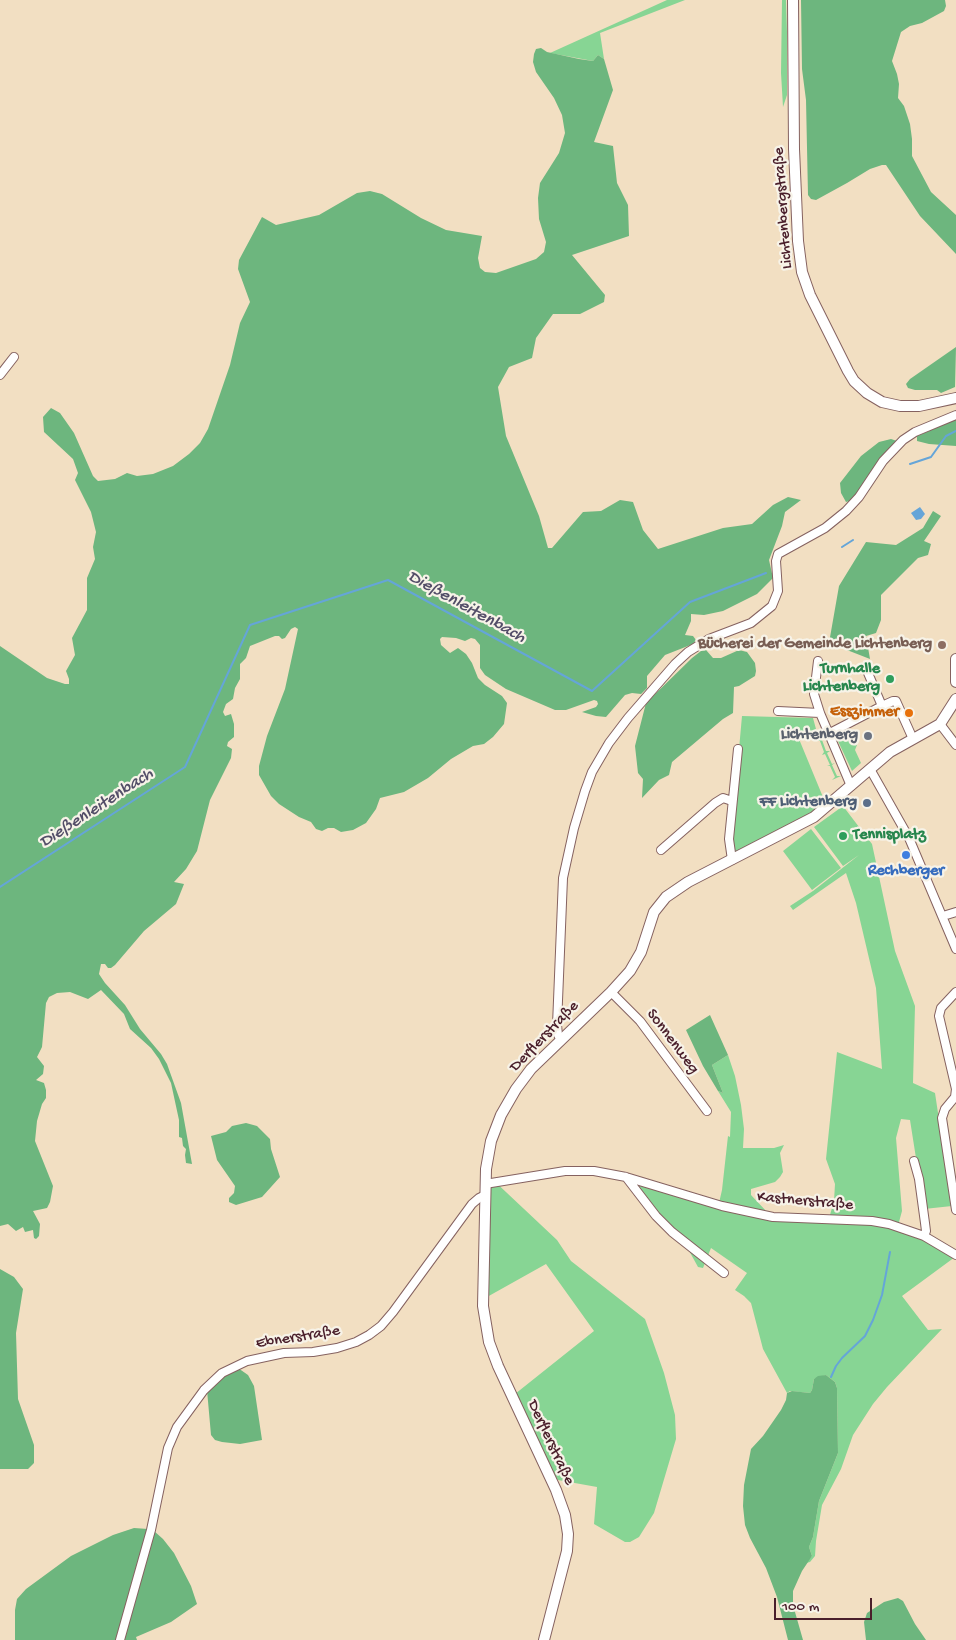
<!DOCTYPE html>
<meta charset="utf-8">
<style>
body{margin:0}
#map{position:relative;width:956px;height:1640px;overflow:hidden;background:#f2dfc2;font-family:"Gochi Hand",sans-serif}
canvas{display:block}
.scale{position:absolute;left:774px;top:1598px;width:98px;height:22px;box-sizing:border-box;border:2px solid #4a1f2b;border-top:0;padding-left:6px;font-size:15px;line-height:18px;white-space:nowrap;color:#4a1f2b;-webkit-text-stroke:4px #f7f3e8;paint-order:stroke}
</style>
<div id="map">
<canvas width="956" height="1640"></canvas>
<div class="scale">100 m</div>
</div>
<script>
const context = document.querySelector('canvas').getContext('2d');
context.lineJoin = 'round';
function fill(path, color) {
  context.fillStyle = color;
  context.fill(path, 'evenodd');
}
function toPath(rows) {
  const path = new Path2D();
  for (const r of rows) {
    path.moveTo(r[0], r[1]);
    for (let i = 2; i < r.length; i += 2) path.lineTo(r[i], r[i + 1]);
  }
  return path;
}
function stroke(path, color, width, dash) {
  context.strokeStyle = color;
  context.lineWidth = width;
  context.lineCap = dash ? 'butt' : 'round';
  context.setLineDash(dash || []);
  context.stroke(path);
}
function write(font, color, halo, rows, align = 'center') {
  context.font = font + ' "Gochi Hand",sans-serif';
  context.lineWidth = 4.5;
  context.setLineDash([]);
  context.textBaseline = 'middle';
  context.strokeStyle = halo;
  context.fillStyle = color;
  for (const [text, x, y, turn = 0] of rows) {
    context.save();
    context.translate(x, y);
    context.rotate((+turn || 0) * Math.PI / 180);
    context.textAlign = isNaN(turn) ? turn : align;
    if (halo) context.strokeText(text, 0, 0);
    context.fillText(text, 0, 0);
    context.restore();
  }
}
fill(toPath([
 [667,0,685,0,600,33,604,59,598,55,593,61,550,53],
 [782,0,786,0,787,32,787,95,783,107,781,73],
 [742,716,813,718,816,729,799,739,825,802,806,819,735,852,731,838],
 [851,732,853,735,849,737,851,741,854,739,857,745,855,750,861,763,852,771,837,739],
 [824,738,822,740,826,751,830,751,827,753,832,764,835,763,832,765,837,776,841,776,832,780,835,777,830,766,827,766,830,765,825,754,822,755,824,752,820,741,816,741],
 [843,806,872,844,895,951,915,1006,913,1083,935,1093,952,1206,924,1209,910,1120,901,1119,896,1138,902,1211,899,1222,896,1223,828,1217,830,1215,834,1201,835,1184,826,1159,837,1052,882,1069,876,988,856,903,846,873,793,910,790,906,813,891,859,855,843,866,814,827],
 [811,829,841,868,812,890,783,851],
 [728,1055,735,1076,741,1105,744,1129,743,1148,774,1148,784,1145,780,1153,783,1172,780,1177,775,1182,751,1189,751,1195,768,1213,719,1203,722,1190,728,1136,730,1137,731,1112,718,1091,723,1093,712,1065],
 [490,1177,557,1240,571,1261,645,1319,664,1373,675,1415,676,1439,654,1513,639,1537,630,1542,625,1542,594,1524,597,1487,558,1480,549,1466,515,1394,594,1331,546,1264,487,1297],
 [626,1179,734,1212,870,1223,914,1233,955,1257,902,1296,928,1330,942,1329,887,1387,873,1404,853,1435,841,1469,822,1505,816,1541,815,1556,810,1562,806,1563,812,1556,809,1547,813,1537,819,1501,838,1453,837,1388,835,1382,826,1375,814,1379,812,1390,810,1393,790,1391,787,1393,763,1349,751,1303,744,1296,735,1290,747,1273,711,1248,703,1268,698,1267,687,1247]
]), '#87d594');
fill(toPath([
 [801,0,945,0,946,6,944,11,922,23,910,26,901,32,892,61,897,74,899,84,898,98,904,106,910,124,912,139,912,156,931,192,956,215,956,254,920,216,886,165,882,165,870,169,847,183,816,200,811,199,808,195,806,100,802,69],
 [541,48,547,52,579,59,593,61,598,55,604,59,613,90,594,142,613,146,617,183,628,205,629,236,572,255,605,295,604,302,580,314,553,314,536,338,532,358,509,367,498,387,506,436,539,516,548,548,552,548,583,512,601,511,620,500,633,502,643,530,658,549,723,528,752,524,773,505,788,497,801,500,785,512,782,526,769,560,773,578,757,594,723,611,704,615,691,614,691,621,685,635,693,636,696,640,693,644,665,655,647,676,647,688,641,694,632,693,625,695,606,717,596,716,582,712,596,707,598,704,597,701,594,700,566,710,555,710,506,689,485,675,480,668,480,645,475,639,471,638,465,641,456,638,442,637,440,639,441,645,450,653,458,648,466,654,472,663,478,678,485,685,502,696,507,703,504,724,493,737,484,744,473,746,451,759,428,778,404,792,380,798,376,809,366,823,353,830,341,832,334,828,328,828,322,831,316,829,311,822,299,817,279,804,271,796,259,775,259,766,267,736,285,689,298,629,295,627,291,629,285,638,282,639,279,636,275,636,250,646,246,658,240,664,240,679,235,688,233,699,226,704,223,712,225,716,231,714,234,724,234,737,228,742,227,746,232,749,231,758,210,800,197,851,186,869,174,882,184,884,176,904,144,931,115,965,111,968,108,968,105,964,101,964,99,974,105,983,125,1005,140,1029,161,1054,167,1064,181,1103,192,1164,186,1163,185,1155,186,1149,183,1146,182,1138,179,1137,179,1120,171,1083,159,1059,151,1048,130,1029,124,1014,101,990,88,999,70,992,57,993,49,997,46,1003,42,1047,37,1057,44,1066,43,1074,36,1080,44,1083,46,1090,46,1098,42,1104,37,1121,35,1141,53,1186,50,1202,47,1208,33,1211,40,1224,39,1236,36,1239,34,1238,33,1230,25,1232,23,1227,16,1231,8,1224,0,1226,0,646,47,678,65,684,69,684,69,679,66,671,75,655,72,638,87,610,87,578,95,559,93,547,96,532,91,512,75,480,78,473,73,459,44,432,43,417,51,408,60,413,74,433,93,476,98,481,115,479,127,473,137,476,153,474,173,466,189,454,200,443,208,429,230,365,240,323,250,302,238,269,239,260,262,217,276,225,319,215,357,193,370,191,382,194,421,218,446,230,482,236,478,258,480,268,485,272,496,273,536,259,544,252,546,242,539,219,538,198,540,183,559,153,565,133,562,115,554,98,536,72,533,62,534,54,536,49],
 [956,347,955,387,941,393,937,390,915,390,908,388,906,384,910,379],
 [956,413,956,446,929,444,917,441,917,436,929,431,934,421],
 [891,439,897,441,853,500,846,502,841,493,840,483,861,456,879,442],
 [933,511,941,516,924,541,931,544,928,555,918,558,881,595,881,620,876,633,866,636,870,659,829,643,839,586,866,542,896,545,923,528],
 [706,650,713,658,721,658,739,650,747,652,755,663,756,671,755,676,739,686,734,687,733,713,723,719,672,762,669,775,659,780,642,798,643,779,638,773,635,746,646,703,692,658,701,651],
 [710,1015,728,1055,712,1065,723,1093,718,1091,703,1066,686,1030],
 [246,1123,257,1126,270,1139,271,1149,280,1177,262,1197,236,1205,229,1202,229,1198,234,1193,235,1186,217,1160,211,1136,226,1132,232,1126],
 [0,1269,14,1277,23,1289,16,1333,18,1399,34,1445,34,1463,28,1469,0,1469],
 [238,1368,248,1375,254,1386,262,1440,240,1444,222,1442,215,1440,211,1435,207,1390,226,1373],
 [826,1375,835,1382,837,1388,838,1453,819,1501,813,1537,809,1547,812,1556,802,1571,793,1591,793,1605,803,1640,788,1640,777,1597,766,1568,750,1538,745,1525,743,1506,744,1485,751,1449,763,1436,781,1410,786,1400,787,1393,792,1391,810,1393,812,1390,814,1379,818,1376],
 [134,1528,148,1529,154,1531,163,1539,174,1553,191,1586,197,1604,171,1622,136,1637,137,1640,15,1640,15,1610,17,1599,26,1589,71,1556,113,1535],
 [898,1598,903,1601,915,1624,926,1640,866,1640,864,1622,867,1613,884,1602]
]), '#6db67e');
fill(toPath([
 [920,507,925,514,921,519,916,520,911,513]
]), '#65a5d8');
stroke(toPath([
 [910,464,931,457,946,436,956,431],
 [842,547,853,540],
 [0,887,185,767,250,625,388,580,592,691,690,602,766,573],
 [831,1377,836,1366,842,1358,865,1336,873,1320,882,1295,890,1252]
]), '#65a5d8', 2);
const minor = toPath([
 [0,375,14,357],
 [818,661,814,694,820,713,851,786],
 [882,706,893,701,896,701,913,739],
 [778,711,820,713],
 [940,724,956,745],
 [828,734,882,706,868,673],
 [870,769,909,838,956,949],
 [661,850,715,803,723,798,732,801],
 [732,860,729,839,738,749],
 [943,916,956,912],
 [611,992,640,1021,707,1111],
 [956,992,941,1008,939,1016,956,1089,955,1097,945,1109,942,1118,956,1210],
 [561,1040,558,1035,557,1025,563,878,574,828,585,791,592,772,609,743,628,718,675,664,688,652,709,639,751,623,772,606,778,591,776,561,778,554,825,528,846,511,859,497,883,461,903,440,915,432,956,415],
 [914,1161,919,1179,925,1223,926,1231,924,1236],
 [626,1177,656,1216,672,1232,724,1273],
 [485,1184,565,1171,594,1171,626,1177,722,1206,773,1217,872,1221,889,1224,924,1236,956,1255],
 [120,1640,151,1530,168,1448,177,1427,204,1390,222,1373,247,1361,284,1353,313,1352,337,1348,356,1342,369,1335,381,1326,393,1312,472,1204,479,1198,485,1195]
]);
const tertiary = toPath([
 [793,0,794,149,798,241,802,272,810,295,848,371,854,381,867,393,882,402,900,406,919,406,956,398],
 [956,659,956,682],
 [544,1640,567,1551,568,1534,565,1515,556,1490,498,1366,489,1342,483,1306,486,1169,491,1141,501,1115,516,1089,531,1069,611,992,630,971,641,952,654,912,666,897,688,882,814,817,890,752,940,724,956,699]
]);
stroke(minor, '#856260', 10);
stroke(tertiary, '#856260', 12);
stroke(minor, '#fff', 8);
stroke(tertiary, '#fff', 10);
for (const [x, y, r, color] of [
 [942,645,5,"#8d6e63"],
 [890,679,5,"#2e9e5b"],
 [909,713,5,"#e8710a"],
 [868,736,5,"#6b7280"],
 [867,803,5,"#5c6f8a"],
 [843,836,5,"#2e9e5b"],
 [906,855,5,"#3f7fe0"]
]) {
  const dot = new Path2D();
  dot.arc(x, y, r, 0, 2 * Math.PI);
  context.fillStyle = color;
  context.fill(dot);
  stroke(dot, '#f7f3e8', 2);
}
write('16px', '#4a1f2b', '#f7f3e8', [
 ["Lichtenbergstraße",784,208,-94],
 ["Derflerstraße",545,1037,-46],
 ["Sonnenweg",672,1042,53],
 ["Kastnerstraße",805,1202,5],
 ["Ebnerstraße",298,1338,-9],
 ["Derflerstraße",550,1443,65]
]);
write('bold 16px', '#785e54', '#f7f3e8', [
 ["Bücherei der Gemeinde Lichtenberg",932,645]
], 'right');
write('bold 16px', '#27864d', '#f7f3e8', [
 ["Turnhalle",880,670],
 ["Lichtenberg",880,688],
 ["Tennisplatz",853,836,"left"]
], 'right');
write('bold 16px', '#c56008', '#f7f3e8', [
 ["Esszimmer",899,713]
], 'right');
write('bold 16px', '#5b616d', '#f7f3e8', [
 ["Lichtenberg",858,736]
], 'right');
write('bold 16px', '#4e5e75', '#f7f3e8', [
 ["FF Lichtenberg",857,803]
], 'right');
write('bold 16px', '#366cbe', '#f7f3e8', [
 ["Rechberger",906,872]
]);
write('italic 18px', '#534e68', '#f7f3e8', [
 ["Dießenleitenbach",466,608,29],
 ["Dießenleitenbach",97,809,-33]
]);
</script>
